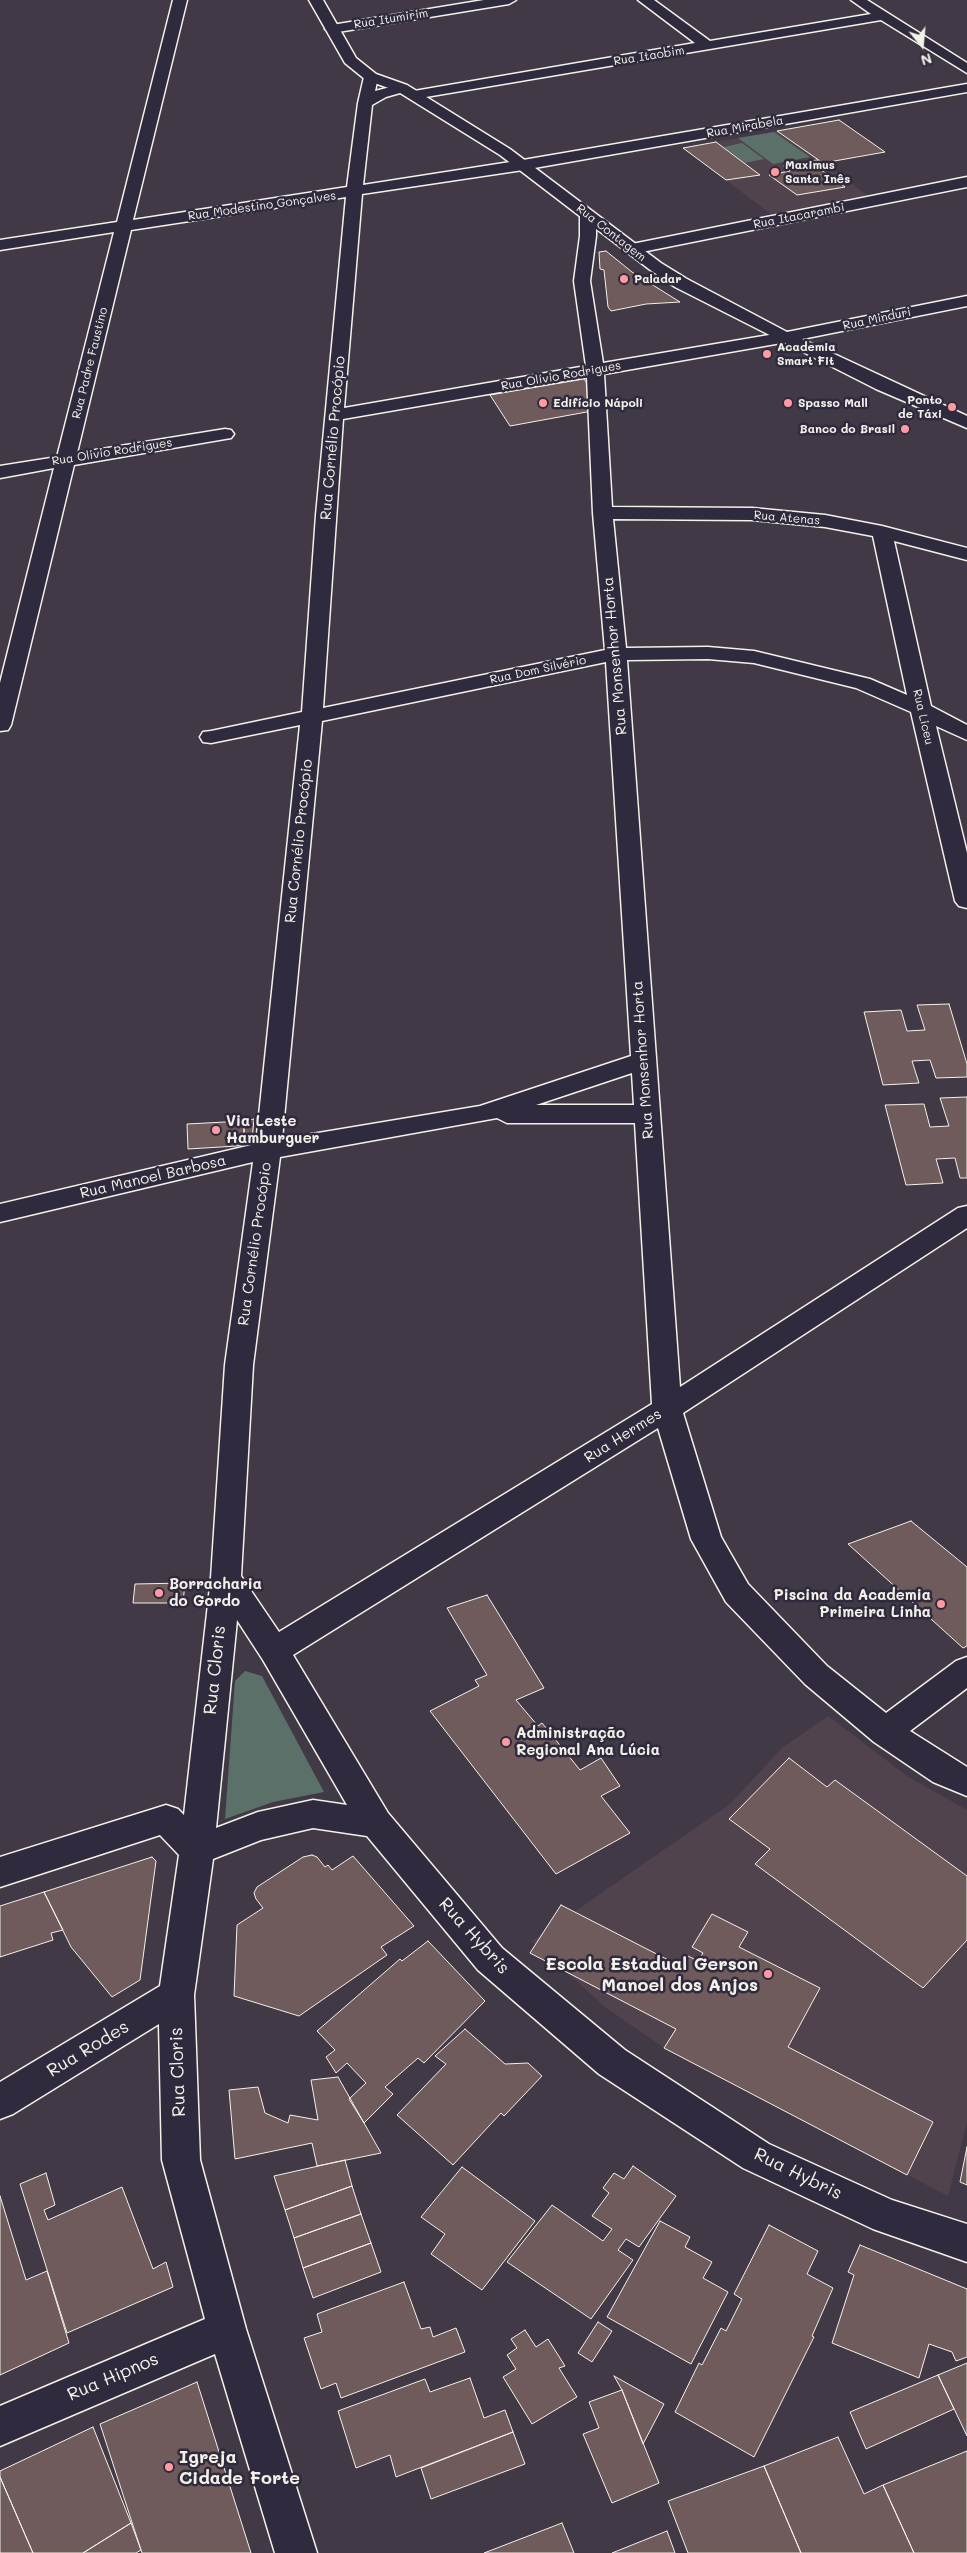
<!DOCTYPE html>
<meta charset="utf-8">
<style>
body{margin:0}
#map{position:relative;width:967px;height:2553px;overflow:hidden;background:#423946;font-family:Mali,sans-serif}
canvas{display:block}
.north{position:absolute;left:897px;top:20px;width:50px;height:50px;-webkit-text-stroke:4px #2f2a3d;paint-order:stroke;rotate:163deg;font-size:14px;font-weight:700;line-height:20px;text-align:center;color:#f4f1e8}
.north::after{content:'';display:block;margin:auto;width:18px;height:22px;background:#f4f1e8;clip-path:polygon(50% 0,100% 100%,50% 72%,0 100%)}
</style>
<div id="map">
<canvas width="967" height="2553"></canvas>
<div class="north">N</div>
</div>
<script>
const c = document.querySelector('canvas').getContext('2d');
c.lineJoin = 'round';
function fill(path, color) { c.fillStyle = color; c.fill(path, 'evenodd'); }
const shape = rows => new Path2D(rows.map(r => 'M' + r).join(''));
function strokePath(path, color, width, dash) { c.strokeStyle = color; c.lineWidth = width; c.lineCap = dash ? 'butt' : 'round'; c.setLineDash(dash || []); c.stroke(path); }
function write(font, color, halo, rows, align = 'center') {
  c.font = font + ' Mali,sans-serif'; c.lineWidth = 5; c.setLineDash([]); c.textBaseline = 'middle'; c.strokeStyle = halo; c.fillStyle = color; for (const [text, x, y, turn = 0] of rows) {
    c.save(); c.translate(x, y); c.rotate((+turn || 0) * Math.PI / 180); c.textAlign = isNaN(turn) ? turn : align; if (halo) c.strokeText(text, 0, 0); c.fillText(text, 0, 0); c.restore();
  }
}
const built = shape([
 [839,120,885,152,824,163,867,195,771,214,683,148],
 [828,1716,907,1776,967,1810,967,2122,948,2196,664,2048,605,2007,532,1941,730,1804,782,1748]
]);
const green = shape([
 [774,132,810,157,773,164,738,138],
 [742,143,764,159,745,163,724,147],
 [245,1671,262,1676,324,1792,273,1802,225,1819,235,1681]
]);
const building = shape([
 [839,120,885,152,823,163,777,131,839,120],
 [716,142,760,175,726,180,683,148,716,142],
 [817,160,822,163,813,164,845,187,797,195,769,175,790,171,783,166,817,160],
 [606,251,632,272,680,302,646,304,611,311,608,307,604,270,600,269,599,252,606,251],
 [584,379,590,387,592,411,510,426,490,395,584,379],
 [949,1004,967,1064,967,1077,936,1078,930,1060,912,1061,919,1083,883,1085,864,1012,901,1010,907,1031,925,1030,917,1005,949,1004],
 [967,1097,967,1178,960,1178,955,1158,936,1159,943,1183,906,1185,885,1105,924,1104,930,1127,949,1126,940,1098,967,1097],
 [254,1119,252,1141,249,1144,237,1146,237,1136,244,1136,244,1121,254,1119],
 [244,1121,244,1136,237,1136,237,1146,188,1149,187,1124,244,1121],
 [911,1521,967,1567,967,1646,963,1648,848,1544,911,1521],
 [185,1583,183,1603,133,1603,135,1584,185,1583],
 [487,1595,544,1688,516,1700,538,1726,542,1723,580,1770,601,1758,620,1786,601,1796,630,1833,556,1874,430,1711,479,1686,475,1680,487,1675,447,1608,487,1595],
 [789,1758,827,1787,835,1780,967,1876,967,1940,923,1988,755,1864,770,1849,729,1819,789,1758],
 [312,1855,317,1857,325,1867,328,1865,332,1870,353,1856,414,1926,381,1947,387,1955,299,2016,234,1996,237,1925,263,1908,256,1899,254,1893,257,1887,303,1857,312,1855],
 [152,1857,156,1861,140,1980,112,1997,71,1947,44,1892,152,1857],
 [44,1892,63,1930,51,1933,53,1940,0,1957,0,1906,44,1892],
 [561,1905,682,1967,688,1956,698,1961,703,1953,692,1947,712,1914,748,1932,739,1947,820,1988,788,2047,933,2122,907,2175,664,2048,676,2029,530,1953,561,1905],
 [428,1941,485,2001,424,2063,418,2058,385,2087,393,2094,364,2123,349,2099,366,2083,347,2063,336,2073,326,2057,335,2050,317,2031,400,1959,402,1961,428,1941],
 [465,2029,505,2064,528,2063,542,2076,504,2116,501,2113,453,2165,397,2115,446,2064,435,2056,465,2029],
 [338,2077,381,2153,317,2166,312,2143,235,2159,229,2090,258,2087,265,2113,288,2123,290,2115,318,2120,311,2080,338,2077],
 [967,2147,967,2185,960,2182,967,2147],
 [345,2160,352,2186,285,2210,274,2176,345,2160],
 [633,2166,676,2196,639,2247,626,2239,618,2250,633,2260,591,2319,507,2262,552,2205,603,2241,612,2229,592,2216,609,2193,603,2188,614,2173,624,2179,633,2166],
 [462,2167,535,2221,482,2290,431,2254,445,2234,421,2217,462,2167],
 [46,2173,55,2205,44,2210,48,2220,122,2187,153,2269,166,2262,173,2287,67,2333,20,2184,46,2173],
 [352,2186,361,2214,294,2238,285,2210,352,2186],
 [0,2196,26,2280,47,2271,69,2343,0,2375,0,2196],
 [361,2214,371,2243,303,2268,294,2238,361,2214],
 [660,2221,690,2237,685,2247,712,2262,703,2278,728,2292,691,2364,607,2317,660,2221],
 [769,2225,818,2251,807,2274,833,2288,812,2336,814,2337,754,2457,675,2412,699,2363,702,2365,721,2328,726,2331,742,2299,734,2294,769,2225],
 [371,2243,381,2272,313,2298,303,2268,371,2243],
 [860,2245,967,2289,967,2357,956,2361,952,2352,929,2344,919,2378,832,2343,854,2275,848,2272,860,2245],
 [404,2282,421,2329,430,2327,433,2337,456,2328,465,2352,341,2398,336,2383,321,2389,304,2338,322,2332,317,2314,404,2282],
 [598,2322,612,2331,592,2362,578,2353,598,2322],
 [525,2330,536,2347,548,2339,565,2366,559,2368,577,2397,532,2424,503,2377,516,2369,507,2355,517,2348,511,2339,525,2330],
 [967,2363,967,2436,938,2375,967,2363],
 [938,2375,954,2409,866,2449,850,2412,938,2375],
 [614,2376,664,2404,643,2444,622,2390,614,2376],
 [470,2378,484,2418,505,2410,513,2432,396,2477,390,2455,356,2468,338,2411,425,2379,430,2392,470,2378],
 [197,2382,251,2553,142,2553,100,2424,197,2382],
 [622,2390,659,2483,612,2503,583,2434,599,2428,589,2402,622,2390],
 [93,2427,131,2523,83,2553,33,2553,0,2477,0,2471,93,2427],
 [513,2432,525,2464,431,2499,421,2468,513,2432],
 [838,2437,864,2494,883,2485,914,2553,801,2553,764,2466,838,2437],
 [967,2451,967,2553,914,2553,883,2485,967,2451],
 [764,2466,801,2553,688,2553,668,2501,764,2466],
 [0,2477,33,2553,0,2553,0,2477],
 [131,2523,141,2550,136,2553,83,2553,131,2523],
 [562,2523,574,2553,484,2553,562,2523],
 [667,2531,675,2553,612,2553,667,2531]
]);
const minor = shape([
 [173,0,187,0,133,220,347,187,358,103,364,77,371,73,378,77,375,91,402,84,409,88,407,91,386,97,372,105,363,185,523,160,967,84,967,92,523,170,362,194,344,408,586,366,574,281,580,236,580,215,588,210,596,215,596,236,590,281,603,363,787,332,793,333,796,337,793,341,787,342,604,374,612,507,752,508,825,515,882,526,967,548,967,560,894,541,931,706,967,725,967,740,936,726,967,853,967,908,959,906,955,901,911,712,856,688,754,663,708,659,627,660,680,1387,958,1208,967,1206,967,1228,683,1413,721,1537,748,1584,827,1666,886,1713,956,1661,967,1657,967,1688,910,1731,967,1767,967,1796,933,1782,874,1742,805,1684,726,1602,691,1539,658,1428,293,1655,388,1813,502,1948,625,2050,769,2144,892,2200,967,2224,967,2262,873,2229,743,2168,599,2074,478,1970,367,1836,313,1828,261,1840,213,1859,194,1995,200,2160,246,2329,317,2553,275,2553,215,2354,0,2446,0,2406,205,2319,162,2160,159,2024,13,2114,0,2119,0,2082,160,1986,179,1855,160,1835,0,1887,0,1857,166,1805,178,1809,184,1815,211,1578,225,1365,253,1162,0,1222,0,1204,256,1144,300,725,211,743,203,742,200,737,203,732,211,731,302,712,316,515,346,197,131,230,77,453,225,429,231,430,234,434,231,438,225,439,74,465,11,725,8,730,0,731,0,683,54,468,0,478,0,466,57,457,114,232,0,250,0,240,117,222,173,0],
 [587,377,593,513,605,650,323,708,343,419,587,377],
 [613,519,752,520,825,527,873,536,907,695,870,679,754,651,708,647,626,648,613,519],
 [606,662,631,1056,480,1106,282,1139,322,721,606,662],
 [632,1073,634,1105,536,1105,632,1073],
 [497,1118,507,1123,635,1123,652,1404,279,1632,241,1576,253,1365,280,1157,497,1118],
 [237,1620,263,1660,347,1805,313,1800,258,1812,216,1828,237,1620],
 [484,0,516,0,509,4,332,33,325,29,332,25,484,0],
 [638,0,654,0,710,41,871,14,851,0,867,0,967,63,967,73,881,20,414,99,407,95,414,91,695,43,638,0],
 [967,177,967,187,632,254,624,249,632,244,967,177]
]);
const tertiary = shape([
 [309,0,323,0,356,58,376,74,407,85,510,149,661,263,687,279,787,332,967,296,967,306,802,339,967,416,967,428,876,389,675,287,649,269,500,155,397,91,366,80,345,63,309,0]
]);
const markers = [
 [775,172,5,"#ff9aa2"],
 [624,279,5,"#ff9aa2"],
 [767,354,5,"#ff9aa2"],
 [543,403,5,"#ff9aa2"],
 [788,403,5,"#ff9aa2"],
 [952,407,5,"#ff9aa2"],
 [905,429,5,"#ff9aa2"],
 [216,1130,5,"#ff9aa2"],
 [159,1593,5,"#ff9aa2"],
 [941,1604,5,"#ff9aa2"],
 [506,1742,5,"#ff9aa2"],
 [768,1974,5,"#ff9aa2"],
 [169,2467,5,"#ff9aa2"]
];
const farStreetnames = [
 ["Rua Itumirim",391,19,-9],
 ["Rua Itaobim",649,56,-9],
 ["Rua Mirabela",745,127,-10],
 ["Rua Modestino Gonçalves",262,206,-8],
 ["Rua Itacarambi",799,216,-11],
 ["Rua Contagem",611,233,38],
 ["Rua Minduri",877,319,-12],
 ["Rua Padre Faustino",90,363,-76],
 ["Rua Olívio Rodrigues",561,376,-10],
 ["Rua Olívio Rodrigues",112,452,-9],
 ["Rua Atenas",787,518,5],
 ["Rua Dom Silvério",538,670,-12],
 ["Rua Liceu",923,717,77]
];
const farPoinames = [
 ["Maximus",785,165],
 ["Santa Inês",785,179],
 ["Paladar",634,279],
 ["Academia",777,347],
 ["Smart Fit",777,361],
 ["Ponto",942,400,"right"],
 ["de Táxi",942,414,"right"],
 ["Edifício Nápoli",553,403],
 ["Spasso Mall",798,403],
 ["Banco do Brasil",895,429,"right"]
];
const streetNames = [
 ["Rua Cornélio Procópio",333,438,-85],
 ["Rua Monsenhor Horta",615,656,-95],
 ["Rua Cornélio Procópio",299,841,-84],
 ["Rua Monsenhor Horta",643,1060,-94],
 ["Rua Manoel Barbosa",153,1177,-13],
 ["Rua Cornélio Procópio",255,1244,-82],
 ["Rua Hermes",623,1436,-32]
];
const poiNames = [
 ["Via Leste",226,1121],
 ["Hamburguer",226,1138],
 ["Borracharia",169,1584],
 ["do Gordo",169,1601],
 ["Piscina da Academia",931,1595,"right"],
 ["Primeira Linha",931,1612,"right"],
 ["Administração",516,1733],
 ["Regional Ana Lúcia",516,1750]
];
const nearStreetnames = [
 ["Rua Cloris",215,1670,-84],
 ["Rua Hybris",474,1936,48],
 ["Rua Rodes",88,2049,-31],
 ["Rua Cloris",178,2072,-92],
 ["Rua Hybris",798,2174,26],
 ["Rua Hipnos",113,2377,-23]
];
const nearPoinames = [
 ["Escola Estadual Gerson",758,1964],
 ["Manoel dos Anjos",758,1985],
 ["Igreja",179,2457,"left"],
 ["Cidade Forte",179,2478,"left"]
];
fill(built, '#50434d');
fill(green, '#5b7069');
fill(building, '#6f5b5c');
strokePath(building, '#f4f1e8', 1);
strokePath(minor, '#f4f1e8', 3);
strokePath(tertiary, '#f4f1e8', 3);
fill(minor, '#2f2a3d');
fill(tertiary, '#2f2a3d');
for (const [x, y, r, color] of markers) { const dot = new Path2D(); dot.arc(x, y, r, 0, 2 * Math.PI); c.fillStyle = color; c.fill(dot); strokePath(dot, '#2f2a3d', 2); }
write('12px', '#f4f1e8', '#2f2a3d', farStreetnames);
write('bold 12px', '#f4f1e8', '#2f2a3d', farPoinames, 'left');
write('15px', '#f4f1e8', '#2f2a3d', streetNames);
write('bold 15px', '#f4f1e8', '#2f2a3d', poiNames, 'left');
write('18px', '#f4f1e8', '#2f2a3d', nearStreetnames);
write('bold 18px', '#f4f1e8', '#2f2a3d', nearPoinames, 'right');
</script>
